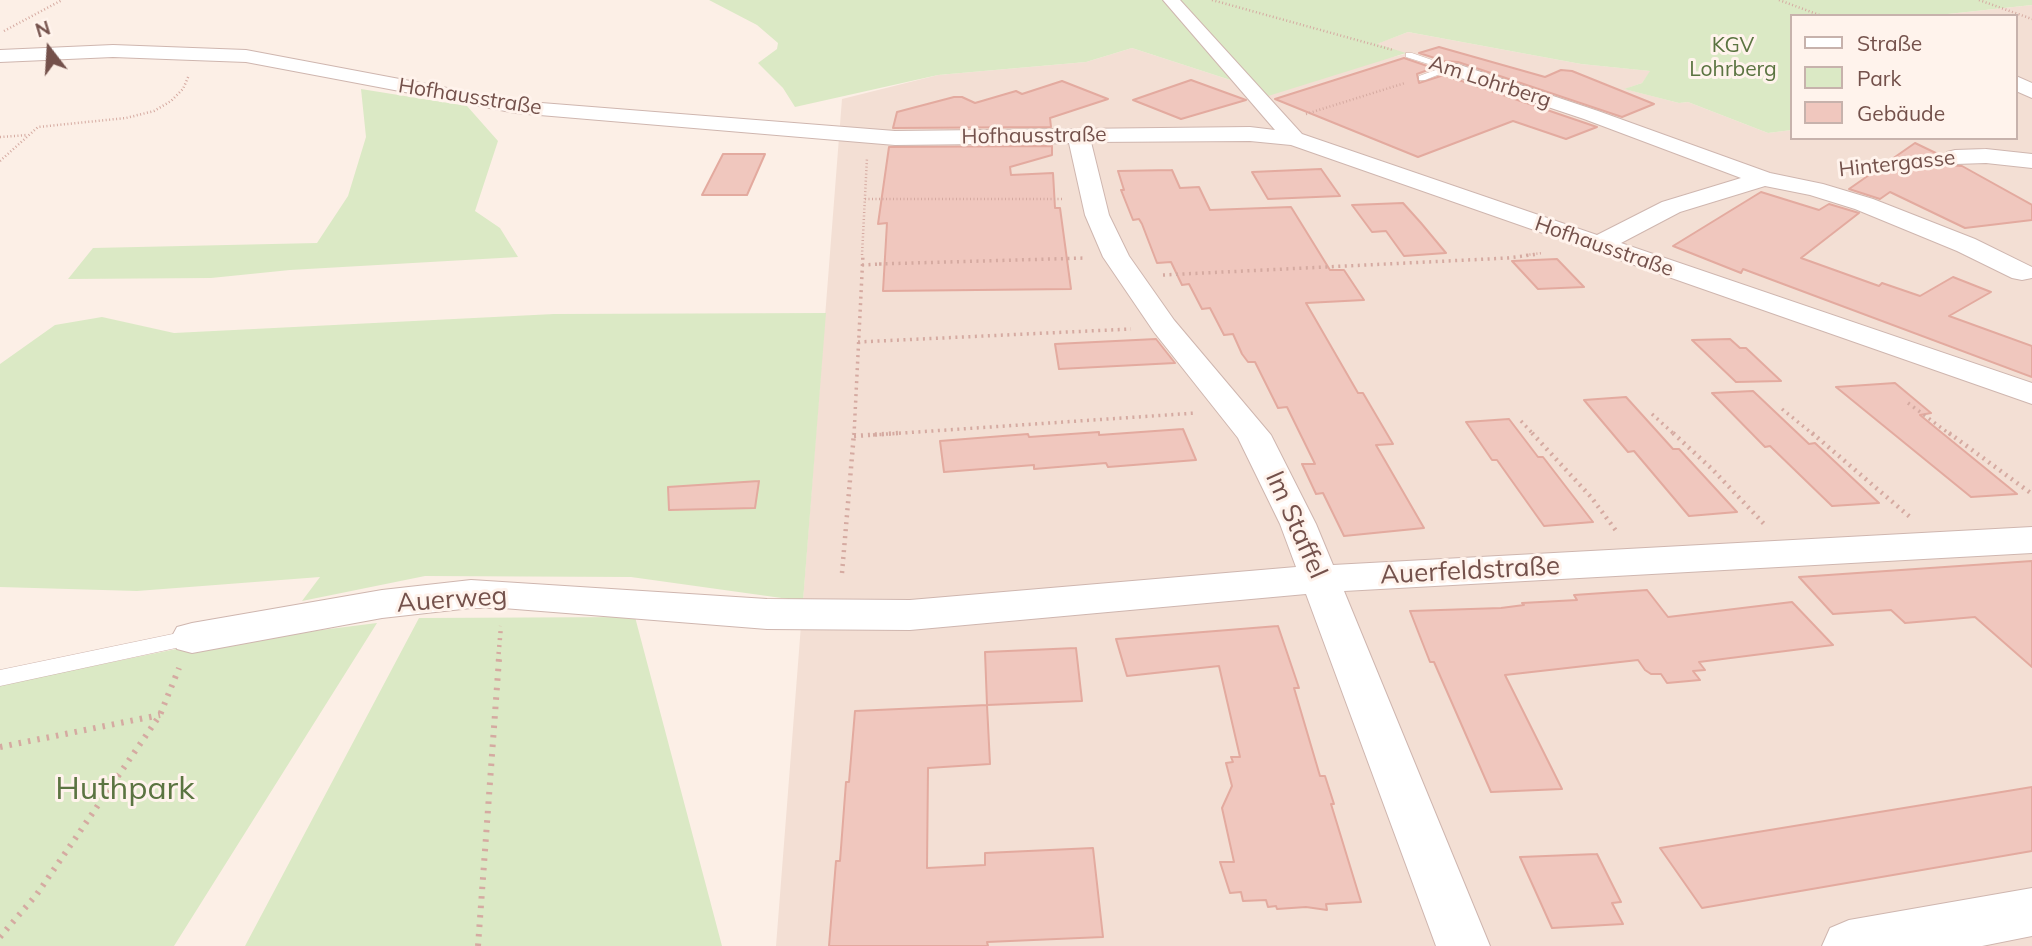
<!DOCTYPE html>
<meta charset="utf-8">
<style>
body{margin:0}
#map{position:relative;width:2032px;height:946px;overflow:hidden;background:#fcefe6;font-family:Mulish,sans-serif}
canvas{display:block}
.legend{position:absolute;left:1790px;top:14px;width:228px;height:126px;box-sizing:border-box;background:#fff3ec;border:2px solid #c7b2ac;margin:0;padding:9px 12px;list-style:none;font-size:21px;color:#74514b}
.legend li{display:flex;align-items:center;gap:14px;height:35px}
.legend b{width:35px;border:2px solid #c7b2ac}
.north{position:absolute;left:14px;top:14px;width:70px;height:70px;-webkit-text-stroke:5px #fff3ec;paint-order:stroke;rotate:343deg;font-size:19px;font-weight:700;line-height:28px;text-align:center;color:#74514b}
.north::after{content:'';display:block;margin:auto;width:24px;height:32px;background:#74514b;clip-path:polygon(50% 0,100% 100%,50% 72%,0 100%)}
</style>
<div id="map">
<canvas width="2032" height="946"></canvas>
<ul class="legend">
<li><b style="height:9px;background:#fff"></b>Straße</li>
<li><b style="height:19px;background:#dbe9c5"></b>Park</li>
<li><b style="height:19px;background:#f0c7be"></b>Gebäude</li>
</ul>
<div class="north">N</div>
</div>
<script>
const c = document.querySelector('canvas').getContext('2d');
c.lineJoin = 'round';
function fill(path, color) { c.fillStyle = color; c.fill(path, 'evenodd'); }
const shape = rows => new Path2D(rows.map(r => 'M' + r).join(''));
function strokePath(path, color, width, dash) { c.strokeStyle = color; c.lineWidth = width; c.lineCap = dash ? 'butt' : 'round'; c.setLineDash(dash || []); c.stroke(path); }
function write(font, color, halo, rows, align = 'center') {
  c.font = font + ' Mulish,sans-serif'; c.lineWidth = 6; c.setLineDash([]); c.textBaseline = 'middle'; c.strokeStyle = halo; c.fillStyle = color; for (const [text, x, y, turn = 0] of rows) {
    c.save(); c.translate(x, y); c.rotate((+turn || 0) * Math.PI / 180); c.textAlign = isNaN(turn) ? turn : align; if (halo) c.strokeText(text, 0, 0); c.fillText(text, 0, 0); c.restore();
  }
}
const residential = shape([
 [2032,5,2032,946,776,946,842,99,938,75,1086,62,1132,48,1258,89,1405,54,1376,44,1408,32,1581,64,1651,71,1642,83,1625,89,1679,103,1688,102,1768,133,1792,130,1792,138,2016,138,2016,16,1929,16]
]);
const green = shape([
 [709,0,2032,0,2032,5,1929,16,1792,16,1792,30,1790,31,1792,32,1792,130,1768,133,1688,102,1679,103,1624,89,1642,83,1650,71,1581,64,1408,32,1377,44,1406,53,1265,97,1258,89,1132,48,1086,62,938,75,795,107,783,88,758,63,777,49,778,43,757,25],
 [361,89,467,106,498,141,475,211,500,228,518,257,290,270,211,278,68,279,93,248,317,243,348,196,366,137],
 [826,313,803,601,631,577,425,576,302,601,320,577,137,591,0,587,0,364,55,325,102,317,174,333,554,314],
 [635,617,722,946,245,946,419,618],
 [377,623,174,946,0,946,0,685,186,647]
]);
const building = shape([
 [1439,47,1545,77,1561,70,1572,71,1654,104,1622,117,1458,62,1444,61,1419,53,1439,47],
 [1404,58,1433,68,1417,74,1419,83,1444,75,1597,127,1566,139,1513,121,1418,157,1275,99,1404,58],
 [1191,80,1246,100,1181,119,1133,100,1191,80],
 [1062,81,1108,99,1050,118,1051,127,893,128,897,112,954,97,962,97,975,103,1016,91,1022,94,1062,81],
 [1915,143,1942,156,1946,165,1962,166,2032,205,2032,220,1965,228,1890,192,1880,199,1849,189,1915,143],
 [1052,146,1052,155,1010,167,1011,175,1053,173,1055,208,1060,208,1071,289,883,291,887,223,878,224,889,147,1052,146],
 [723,154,765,154,747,195,702,195,723,154],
 [1321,169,1340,196,1268,199,1252,172,1321,169],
 [1172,170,1180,188,1199,187,1210,210,1291,207,1330,270,1344,270,1364,300,1306,303,1358,393,1363,393,1393,444,1376,445,1424,528,1344,536,1323,493,1316,494,1302,464,1315,464,1287,407,1278,408,1255,362,1248,362,1242,354,1233,334,1224,335,1210,308,1202,309,1189,284,1182,285,1171,262,1157,263,1142,224,1139,219,1133,220,1121,190,1124,190,1118,171,1172,170],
 [1761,192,1819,210,1829,204,1859,213,1801,258,1879,286,1882,283,1920,296,1953,277,1991,292,1949,316,2032,346,2032,377,1743,269,1741,273,1673,246,1761,192],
 [1403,203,1421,223,1446,253,1404,256,1386,231,1372,232,1352,205,1403,203],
 [1557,259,1584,287,1538,289,1512,261,1557,259],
 [1156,339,1175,363,1059,369,1055,344,1156,339],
 [1730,339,1740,348,1746,348,1781,381,1736,382,1692,340,1730,339],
 [1895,383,1931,413,1920,415,2017,494,1971,497,1836,387,1895,383],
 [1753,391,1809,444,1815,443,1879,503,1832,506,1770,446,1765,447,1712,393,1753,391],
 [1626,397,1673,449,1679,449,1737,512,1689,516,1634,451,1628,452,1584,400,1626,397],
 [1509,419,1538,457,1543,457,1593,522,1544,526,1497,460,1492,460,1466,422,1509,419],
 [1183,429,1196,460,1108,467,1106,463,1034,469,1034,465,944,472,940,441,1028,434,1029,437,1099,432,1099,435,1183,429],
 [759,481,755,508,669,510,668,487,759,481],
 [2032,561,2032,667,1975,617,1905,623,1891,610,1833,614,1799,577,2032,561],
 [1647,590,1668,617,1792,602,1833,645,1699,662,1705,670,1693,671,1700,680,1667,683,1661,674,1651,674,1645,670,1638,660,1505,675,1562,789,1491,792,1434,662,1430,662,1410,611,1501,608,1524,605,1522,603,1577,600,1574,595,1647,590],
 [1278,626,1299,688,1294,688,1320,776,1325,776,1334,804,1331,804,1361,902,1326,904,1327,910,1306,907,1277,909,1276,906,1268,907,1266,900,1243,901,1241,892,1230,893,1220,862,1234,862,1222,808,1232,786,1226,763,1233,762,1231,757,1240,757,1219,666,1127,676,1116,639,1278,626],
 [1076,648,1082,701,987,705,985,652,1076,648],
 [987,705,990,764,928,768,927,868,985,865,985,853,1093,848,1103,937,987,942,988,946,829,946,836,861,840,861,846,782,849,782,855,711,987,705],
 [2032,787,2032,851,1702,908,1660,848,2032,787],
 [1597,854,1621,902,1612,903,1623,924,1552,928,1520,857,1597,854]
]);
const pathFar3 = shape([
 [1212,0,1393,50],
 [1779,0,1822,16],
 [1979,0,2032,19],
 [4,31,62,0],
 [1306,114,1405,83],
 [0,137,27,135],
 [0,161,38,127,126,118,154,111,171,101,183,89,189,75],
 [1845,171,1930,160],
 [865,199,1064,199],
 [862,255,867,158],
 [1526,255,1542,253]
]);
const pathFar2 = shape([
 [879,264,1085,258],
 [862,265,882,264],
 [1163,275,1508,258,1538,254],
 [858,342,1131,329],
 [1908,403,1951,435],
 [1782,409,1814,435],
 [1652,414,1675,435],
 [1521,421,1534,435],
 [854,435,863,254],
 [873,435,1196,413]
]);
const pathFar1 = shape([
 [1532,433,1591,497,1617,532],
 [1673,433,1713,470,1766,526],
 [1812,433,1910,517],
 [1949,433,2032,494],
 [854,436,899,433],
 [842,573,854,433],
 [498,661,501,626]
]);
const path = shape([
 [0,747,160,715],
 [0,937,37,894,160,715,179,668],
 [478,946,499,659]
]);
const service = shape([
 [1406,53,1412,53,1455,68,1425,80,1419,80,1419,76,1441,68,1406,57,1406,53],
 [192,630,199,633,202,638,199,643,0,686,0,670,192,630]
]);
const minor = shape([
 [1163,0,1180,0,1302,134,1597,235,1662,202,1741,178,1584,119,1443,72,1440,68,1443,64,1457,64,1598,111,1770,173,1823,184,1873,199,1975,239,2032,267,2032,278,2022,280,2012,278,1957,251,1855,209,1810,195,1765,186,1680,212,1621,243,2032,383,2032,404,1291,145,1250,141,1091,142,1109,215,1129,256,1174,320,1271,435,1316,524,1333,565,2032,527,2032,553,1344,591,1490,946,1436,946,1306,594,910,630,767,629,503,608,471,608,382,618,192,653,177,649,171,638,177,627,192,623,382,590,471,580,767,599,910,600,1296,567,1280,524,1238,438,1154,332,1103,257,1085,215,1069,143,895,145,516,113,246,62,113,57,0,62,0,50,113,45,246,50,516,101,895,131,1250,127,1275,130,1163,0],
 [2016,76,2032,83,2032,98,2016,91,2016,76],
 [1986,149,2032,154,2032,168,1986,163,1955,164,1947,162,1944,157,1947,152,1955,150,1986,149],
 [2032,888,2032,936,1982,946,1822,946,1830,928,1849,920,2032,888]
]);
const farParknames = [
 ["KGV",1733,46],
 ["Lohrberg",1733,70]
];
const farStreetnames = [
 ["Am Lohrberg",1490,82,18],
 ["Hofhausstraße",470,97,9],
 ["Hofhausstraße",1034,136,-1],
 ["Hintergasse",1897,164,-6],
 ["Hofhausstraße",1604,247,19]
];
const streetNames = [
 ["Im Staffel",1296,525,66],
 ["Auerfeldstraße",1470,571,-3],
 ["Auerweg",452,600,-4]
];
const nearParknames = [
 ["Huthpark",125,789]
];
fill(residential, '#f3dfd4');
fill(green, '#dbe9c5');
fill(building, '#f0c7be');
strokePath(building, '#e3aa9f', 2);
strokePath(service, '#cfb6af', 1);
strokePath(minor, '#cfb6af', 2);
strokePath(pathFar3, '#d5aaa1', 2.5, [1, 2.5]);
strokePath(pathFar2, '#d5aaa1', 3.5, [2, 4.5]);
strokePath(pathFar1, '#d5aaa1', 4.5, [2, 5]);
strokePath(path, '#d5aaa1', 6, [2.5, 7]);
fill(service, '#fff');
fill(minor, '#fff');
write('21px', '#5b7441', '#fff3ec', farParknames);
write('21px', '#74514b', '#fff3ec', farStreetnames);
write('26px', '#74514b', '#fff3ec', streetNames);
write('32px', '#5b7441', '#fff3ec', nearParknames);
</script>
